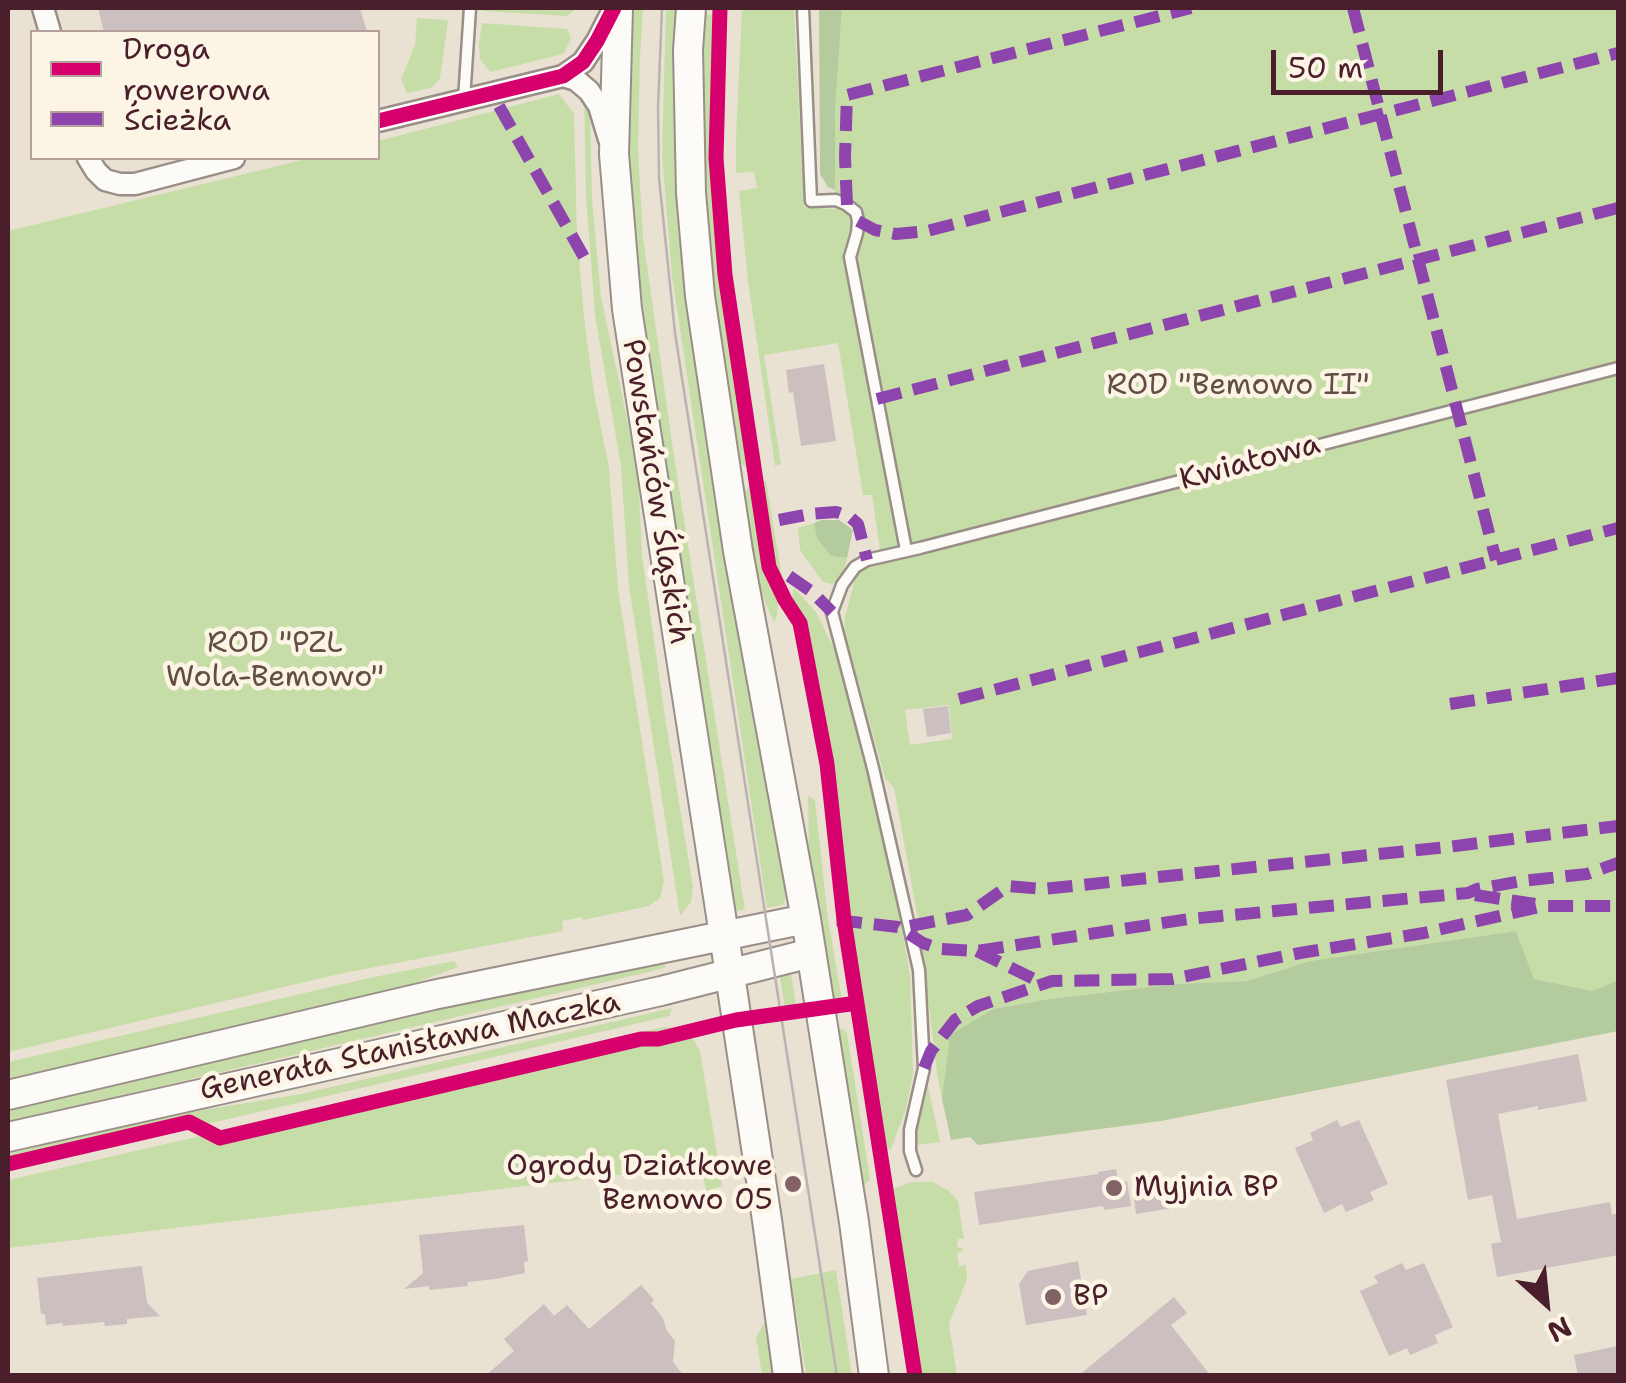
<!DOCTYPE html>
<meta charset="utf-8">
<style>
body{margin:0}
#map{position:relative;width:1626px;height:1383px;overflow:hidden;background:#e9e2d2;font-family:"Shantell Sans",sans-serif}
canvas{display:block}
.frame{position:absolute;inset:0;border:10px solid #4a1f2b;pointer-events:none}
.legend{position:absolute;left:30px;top:30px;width:350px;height:130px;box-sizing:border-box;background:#fcf5e5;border:2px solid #b59f9b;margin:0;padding:12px 18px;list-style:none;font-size:30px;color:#4a1f2b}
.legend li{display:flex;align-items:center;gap:20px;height:50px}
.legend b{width:50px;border:2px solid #b59f9b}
.north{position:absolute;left:1496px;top:1253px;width:100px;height:100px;-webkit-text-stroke:8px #fcf5e5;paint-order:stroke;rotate:153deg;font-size:28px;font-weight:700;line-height:40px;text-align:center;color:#4a1f2b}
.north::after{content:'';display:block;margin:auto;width:35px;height:45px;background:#4a1f2b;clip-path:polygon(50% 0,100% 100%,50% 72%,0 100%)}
.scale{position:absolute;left:1271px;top:50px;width:172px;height:45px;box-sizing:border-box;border:5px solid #4a1f2b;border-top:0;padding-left:12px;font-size:30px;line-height:35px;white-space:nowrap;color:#4a1f2b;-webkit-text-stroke:8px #fcf5e5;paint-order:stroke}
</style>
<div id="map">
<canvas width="1626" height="1383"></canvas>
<div class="frame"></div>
<ul class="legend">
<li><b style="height:12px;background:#d6006c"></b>Droga rowerowa</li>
<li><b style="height:12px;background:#8e44ad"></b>Ścieżka</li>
</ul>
<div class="north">N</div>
<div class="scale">50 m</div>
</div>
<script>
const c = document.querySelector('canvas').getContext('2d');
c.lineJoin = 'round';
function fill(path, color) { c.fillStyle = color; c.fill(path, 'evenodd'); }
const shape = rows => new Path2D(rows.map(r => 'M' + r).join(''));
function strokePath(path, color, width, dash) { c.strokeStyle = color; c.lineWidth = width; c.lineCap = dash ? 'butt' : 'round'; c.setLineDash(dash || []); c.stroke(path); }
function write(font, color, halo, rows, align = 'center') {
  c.font = font + ' "Shantell Sans",sans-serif'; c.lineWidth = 9; c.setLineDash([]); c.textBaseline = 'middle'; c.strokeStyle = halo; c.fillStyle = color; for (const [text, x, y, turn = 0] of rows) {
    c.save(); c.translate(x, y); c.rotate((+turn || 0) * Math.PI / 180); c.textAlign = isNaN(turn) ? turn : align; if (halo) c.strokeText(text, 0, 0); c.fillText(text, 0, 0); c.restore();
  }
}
const green = shape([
 [483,8,577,8,567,16,482,11],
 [631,8,643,8,640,58,638,149,643,237,673,449,745,910,737,911,733,908,637,287,628,199,626,111],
 [666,8,678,8,676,45,675,164,686,299,707,450,786,871,785,901,782,905,767,908,672,276,662,155],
 [742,8,794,8,804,207,835,209,835,111,842,8,1618,8,1618,980,1593,991,1534,979,1516,931,1310,961,1247,981,1177,984,1049,999,993,1009,951,1035,942,1099,937,1073,919,925,894,788,885,778,844,631,845,617,856,575,864,569,882,564,872,495,863,495,838,343,764,355,781,464,775,466,748,281,739,191,757,188,754,172,736,173,736,138],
 [949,705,952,739,910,745,905,710],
 [704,13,715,16,711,108,712,181,728,332,749,468,742,465,735,453,704,223,701,58],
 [417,18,448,20,440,79,431,88,407,93,401,79,415,45],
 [482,23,567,29,571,39,563,54,490,72,480,59,479,44],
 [559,94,574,114,577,237,585,327,594,393,609,468,618,589,664,881,660,898,649,906,583,920,582,917,562,921,563,931,339,974,8,1052,8,231,311,158,378,158,378,141],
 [584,98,590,110,592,199,601,297,638,470,642,555,665,717,693,887,691,902,680,916,629,586,621,466,595,315,586,197],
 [766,481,783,583,782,588,774,569,761,482],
 [751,484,768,577,778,599,777,616,774,623,759,586,743,509,745,492],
 [814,523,817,539,831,556,847,558,842,579,832,584,823,582,800,550,798,528],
 [794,588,816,612,836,653,886,842,910,975,913,1073,906,1109,891,1149,884,1149,858,981,822,713,805,627,792,602],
 [808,796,815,800,828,919,842,1000,832,1002,809,855],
 [454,961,458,967,409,985,8,1080,8,1062,369,978],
 [664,962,665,968,8,1122,8,1108,489,998],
 [779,970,789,971,791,973,796,1007,785,1009],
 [672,1008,669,1016,203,1125,190,1117,8,1159,8,1154,161,1117,301,1094],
 [664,1027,678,1029,658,1034,639,1035,219,1134,215,1132],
 [843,1029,847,1033,870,1179,863,1186,861,1185,836,1030],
 [688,1036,693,1039,700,1051,718,1159,722,1186,712,1189,707,1196,701,1165,8,1248,8,1180,205,1135,220,1143,643,1043],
 [928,1086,940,1142,917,1145,916,1121],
 [911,1182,933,1182,949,1191,958,1201,964,1239,958,1239,957,1247,963,1248,963,1251,957,1253,959,1266,966,1265,967,1279,949,1324,957,1375,920,1375,890,1190],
 [836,1270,852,1375,806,1375,791,1279],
 [765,1322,776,1355,780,1375,762,1375,756,1337]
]);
const forest = shape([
 [819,8,842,8,835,111,835,190,828,187,820,174],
 [822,520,839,520,853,530,847,558,831,556,817,539,814,523],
 [1516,931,1534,979,1593,991,1618,980,1618,1031,1161,1121,978,1145,970,1137,951,1140,942,1099,950,1035,993,1009,1049,999,1177,984,1247,981,1310,961]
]);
const building = shape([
 [98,8,360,8,367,32,104,32],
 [824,364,836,441,801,446,793,392,789,393,786,370],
 [948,706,951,733,927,737,923,709],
 [1578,1054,1587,1101,1538,1110,1538,1106,1498,1114,1517,1219,1610,1202,1612,1215,1618,1213,1618,1255,1497,1277,1491,1244,1501,1242,1492,1195,1468,1200,1446,1080],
 [1337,1120,1341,1127,1359,1120,1388,1184,1370,1192,1374,1200,1346,1212,1342,1204,1324,1213,1295,1148,1313,1140,1310,1133],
 [1116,1169,1118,1183,1127,1181,1131,1206,1104,1210,1103,1206,979,1225,974,1192,1098,1174,1098,1172],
 [1169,1186,1172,1208,1136,1214,1133,1191],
 [524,1225,528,1261,524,1262,525,1273,496,1279,467,1282,468,1286,429,1290,429,1286,404,1289,423,1273,419,1235],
 [1078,1261,1087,1315,1026,1325,1019,1284,1028,1271],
 [1402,1263,1406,1270,1424,1263,1453,1327,1435,1335,1438,1343,1410,1355,1407,1348,1389,1356,1360,1291,1378,1283,1374,1276],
 [142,1266,147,1303,160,1316,127,1319,127,1324,105,1326,104,1322,63,1326,62,1323,46,1325,45,1314,41,1314,37,1278],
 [641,1285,654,1300,651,1303,663,1318,667,1331,675,1341,673,1362,684,1376,485,1376,514,1351,504,1339,544,1304,554,1316,567,1305,589,1329],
 [1174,1297,1187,1313,1171,1325,1211,1376,1078,1376],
 [1618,1346,1618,1376,1578,1376,1574,1355]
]);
const lane = shape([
 [803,8,811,201,836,200,847,205,856,212,858,221,857,233,850,257,906,550],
 [464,100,470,8],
 [916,1170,910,1151,910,1130,924,1068,919,970,873,768,832,612,842,585,855,567,867,560,920,548,1618,368]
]);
const street = shape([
 [43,8,50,32],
 [563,76,576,80,589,91,599,106,609,139],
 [378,121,563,76,583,62,597,41,614,8],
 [88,158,96,171,105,180,120,184,135,184,234,158]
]);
const secondary = shape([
 [618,8,614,154,627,309,724,935,767,1220,788,1376],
 [691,8,688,50,691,193,700,296,738,551,806,919,854,1222,874,1376],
 [8,1095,433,995,806,919],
 [8,1137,661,991,811,953]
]);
const tram = shape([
 [662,8,658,108,659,178,675,333,837,1376]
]);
const quiet = shape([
 [1353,8,1496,560],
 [499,106,585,259],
 [847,205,845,157,847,95,1191,8],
 [858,221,875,230,896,234,927,231,1618,53],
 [877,399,1618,208],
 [779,520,810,514,836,512,850,517,858,524,867,560],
 [789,576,812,592,832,612],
 [959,699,1618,528],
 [1450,704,1618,678],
 [1475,895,1535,904],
 [837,920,898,927,923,943,940,949,977,951,1189,919,1468,893,1477,889,1522,881,1587,874,1618,863],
 [910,926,967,915,1008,886,1043,889,1447,847,1618,826],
 [977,951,1044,984],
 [924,1068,931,1051,955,1020,978,1006,1052,981,1172,979,1300,953,1424,933,1544,906,1618,906]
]);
const cycleway = shape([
 [720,8,716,158,725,275,769,567,785,600,800,623,827,764,844,920,915,1376],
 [378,121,563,76,583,62,597,41,614,8],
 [8,1164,189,1122,220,1138,641,1039,658,1039,736,1020,857,1003]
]);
const markers = [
 [793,1184,10,"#826365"],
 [1114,1188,10,"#826365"],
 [1053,1297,10,"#826365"]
];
const parkNames = [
 ["ROD \"Bemowo II\"",1238,386],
 ["ROD \"PZL",275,644],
 ["Wola-Bemowo\"",275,678]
];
const streetNames = [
 ["Kwiatowa",1250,463,-15],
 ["Powstańców Śląskich",655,492,81],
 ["Generała Stanisława Maczka",410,1047,-12]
];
const poiNames = [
 ["Ogrody Działkowe",773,1167,"right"],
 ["Bemowo 05",773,1201,"right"],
 ["Myjnia BP",1134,1188],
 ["BP",1073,1297]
];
fill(green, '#c7dda8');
fill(forest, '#b4cb9e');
fill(building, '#ccbfc0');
strokePath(lane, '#998e88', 15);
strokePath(street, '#998e88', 25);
strokePath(secondary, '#998e88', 32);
strokePath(lane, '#fcfbf8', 10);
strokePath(street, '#fcfbf8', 20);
strokePath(secondary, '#fcfbf8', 28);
strokePath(tram, '#b9b3b3', 2.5);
strokePath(quiet, '#8e44ad', 12, [25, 12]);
strokePath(cycleway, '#d6006c', 15);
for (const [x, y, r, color] of markers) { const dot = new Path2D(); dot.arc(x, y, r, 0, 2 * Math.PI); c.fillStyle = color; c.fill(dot); strokePath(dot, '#fcf5e5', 4); }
write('30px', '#624e42', '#fcf5e5', parkNames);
write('30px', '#4a1f2b', '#fcf5e5', streetNames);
write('30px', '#4a1f2b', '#fcf5e5', poiNames, 'left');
</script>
